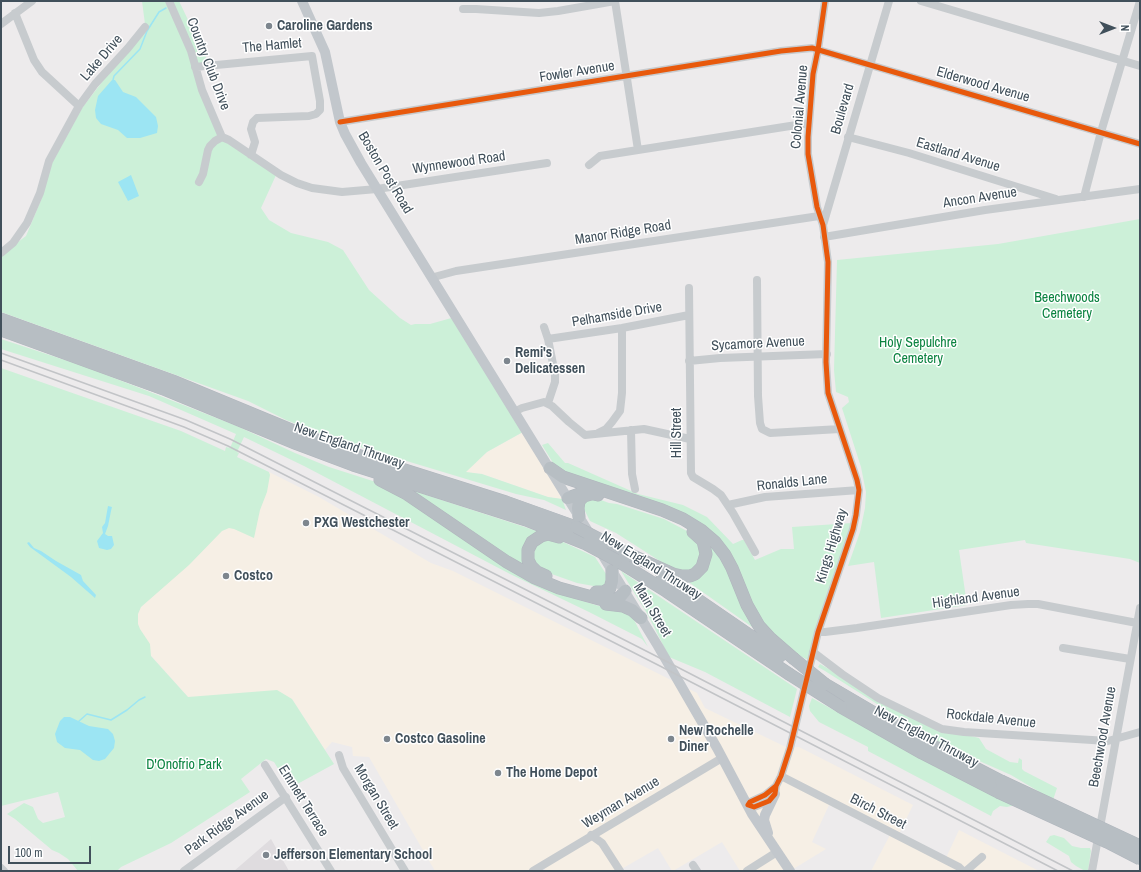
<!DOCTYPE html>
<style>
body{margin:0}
#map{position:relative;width:1141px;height:872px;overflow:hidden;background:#edebec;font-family:"Archivo Narrow",sans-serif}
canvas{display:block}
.frame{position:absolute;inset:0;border:2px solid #41505b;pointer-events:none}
.north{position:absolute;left:1093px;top:8px;width:40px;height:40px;-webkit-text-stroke:3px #fff;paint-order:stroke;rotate:90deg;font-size:11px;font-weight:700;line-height:16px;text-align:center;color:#41505b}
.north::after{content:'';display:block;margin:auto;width:14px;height:18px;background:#41505b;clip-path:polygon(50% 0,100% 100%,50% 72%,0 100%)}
.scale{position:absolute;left:8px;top:846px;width:83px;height:18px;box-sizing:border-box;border:2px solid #41505b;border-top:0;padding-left:5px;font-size:12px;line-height:14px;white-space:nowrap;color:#41505b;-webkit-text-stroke:3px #fff;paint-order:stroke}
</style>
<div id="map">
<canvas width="1141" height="872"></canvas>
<div class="frame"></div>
<div class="north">N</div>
<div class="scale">100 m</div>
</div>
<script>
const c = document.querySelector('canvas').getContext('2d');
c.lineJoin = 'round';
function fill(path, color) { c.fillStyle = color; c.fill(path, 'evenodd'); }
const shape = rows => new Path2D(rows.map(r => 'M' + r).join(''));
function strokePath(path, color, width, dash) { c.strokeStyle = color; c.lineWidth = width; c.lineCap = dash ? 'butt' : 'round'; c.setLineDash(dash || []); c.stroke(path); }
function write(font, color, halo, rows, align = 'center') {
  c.font = font + ' "Archivo Narrow",sans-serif'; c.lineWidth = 3; c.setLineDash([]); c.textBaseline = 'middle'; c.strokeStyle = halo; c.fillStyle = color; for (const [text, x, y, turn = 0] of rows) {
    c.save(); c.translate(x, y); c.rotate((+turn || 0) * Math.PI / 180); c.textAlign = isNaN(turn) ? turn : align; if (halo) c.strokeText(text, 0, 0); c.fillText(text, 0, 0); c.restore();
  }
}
const commercial = shape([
 [523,432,547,472,562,499,548,497,482,474,465,472,487,452],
 [269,472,319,497,431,563,453,571,697,693,705,708,788,748,799,747,913,805,898,836,945,860,959,830,1039,871,871,871,890,835,829,805,812,842,826,849,790,871,740,871,722,842,673,871,672,871,658,848,618,871,546,871,542,865,531,871,435,871,369,757,353,756,352,747,332,742,325,750,292,699,188,697,128,630,132,616,247,500]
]);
const education = shape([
 [271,839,289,871,234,871]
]);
const green = shape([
 [142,1,179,1,209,64,193,67,222,139,277,173,261,208,269,220,291,233,328,242,343,250,369,290,400,318,411,325,415,324,430,324,455,317,523,432,487,452,466,472,482,474,548,497,562,499,566,510,544,500,516,494,337,440,286,420,248,401,1,312,1,255,26,236,41,200,52,163,82,108,109,73,146,32],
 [1140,219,1140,563,1130,559,1026,543,1025,540,959,550,967,605,881,618,874,562,848,566,860,532,865,508,866,492,861,467,842,408,849,402,848,397,836,392,834,370,837,260,998,244],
 [1,339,86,367,237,426,295,453,329,467,379,483,564,595,599,606,615,607,631,614,648,647,642,639,589,612,510,574,304,466,244,437,237,452,239,453,237,457,269,472,270,475,267,492,260,510,254,538,234,529,229,528,222,531,189,565,141,607,138,614,138,624,140,629,150,644,151,656,188,697,277,690,292,699,334,764,290,788,274,762,266,759,241,779,250,792,171,843,121,867,117,871,78,871,68,859,59,853,52,850,15,819,7,814,24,803,33,807,38,819,43,823,65,817,58,792,1,806,1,368,181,431,225,451,226,447,230,448,236,434,149,396,1,349],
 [548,443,565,463,568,463,638,494,683,505,707,517,733,544,742,540,744,540,755,560,781,549,794,549,792,527,852,523,808,659,806,659,781,646,761,623,717,538,558,471,542,445],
 [411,490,540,532,528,571],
 [593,497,609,503,617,504,664,519,687,531,698,540,701,553,699,564,692,571,682,573,663,563,616,533,590,521,582,505,583,501],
 [705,538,729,565,755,629,687,581,698,578],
 [550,539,561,541,595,557,608,577,604,586,599,587,577,583,546,572,535,563,533,557,536,546,540,540],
 [621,571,797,689,790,717,705,672,669,657,648,615],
 [820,664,929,726,979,738,986,749,1010,762,1018,763,1019,758,1022,760,1022,769,1024,771,1057,788,1053,800,1011,775,959,752,923,733,825,671,818,667],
 [812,698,938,768,1015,805,1007,807,1000,806,993,811,991,816,868,751,868,747,819,722,810,711,809,706],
 [1054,835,1064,838,1072,846,1081,848,1090,848,1091,851,1088,871,1085,871,1076,866,1071,862,1069,856,1046,842,1050,836]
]);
const water = shape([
 [112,80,115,80,123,92,136,97,156,117,158,126,157,133,140,138,127,138,118,130,101,124,96,118,95,110,98,96],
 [131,175,139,196,128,201,118,182],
 [108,506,112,507,111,511,108,526,105,534,108,536,112,536,114,545,111,549,107,550,99,548,97,541,103,533,102,527,105,523],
 [29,542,34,548,41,551,56,561,81,575,83,581,96,595,95,598,71,577,30,547,27,543],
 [64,717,70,717,89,726,108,729,113,734,115,741,114,748,105,759,99,761,93,760,80,750,65,748,57,742,55,734,60,721]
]);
const stream = shape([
 [113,80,114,76,140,49,147,31,159,12,166,8],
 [78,722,87,714,111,720,127,710,139,700,145,697]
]);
const minor = shape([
 [169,1,191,51,202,90,222,137],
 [615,1,638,150],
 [921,1,1140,66],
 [463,9,476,9,539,13,558,11,615,1],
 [15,13,34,60,42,72,79,106],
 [1,24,32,1],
 [195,67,312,56,320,101,320,110,316,114,309,116,257,118,253,122,251,129,255,142,251,155],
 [340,122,781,51,812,48,1140,144],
 [222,137,229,140,281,175,297,183,312,188,342,192,377,189,547,163],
 [848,137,909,153,1056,199],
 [589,165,600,156,809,123],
 [199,182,203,174,208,150,210,146,215,141,222,137],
 [1084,197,1101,132,1140,1],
 [823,225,889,1],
 [824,237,985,210,1140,189],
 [1,253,13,243,27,223,40,193,49,161,79,106,95,84,128,48,145,27],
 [433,279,434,277,456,271,819,216],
 [757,280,758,396,760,423,762,429,770,433,840,429],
 [689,288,691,473,693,477,713,489,721,495,733,513,755,552],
 [544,327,548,339,555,374,555,382,548,403],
 [548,339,622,328,689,315],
 [689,361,720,358,827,354],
 [514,412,522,408,544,402,552,406,569,422,585,435,644,429,690,439],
 [631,430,632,474,635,489],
 [598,433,606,429,612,422,620,411,622,393,622,328],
 [728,505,765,497,859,490],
 [818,632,825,632,857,628,1011,605,1028,604,1038,604,1137,623],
 [1063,648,1130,659],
 [813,652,842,674,878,698,942,729,964,732,1108,741,1140,732],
 [339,755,343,768,405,871],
 [265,765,331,871],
 [781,776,959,867,963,871],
 [776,786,765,795,750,802,748,805,754,807,769,801,775,794,776,786,781,776,790,748,818,632,853,529,856,515,859,490,857,480,828,393,826,362,828,262,823,225,817,207,808,154,808,137,813,74,818,50,825,1],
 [591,835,602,843,620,871],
 [693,865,697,871],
 [1,868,4,871],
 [184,871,286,797],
 [533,871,722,758],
 [747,871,777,852],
 [966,871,982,857],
 [1092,871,1140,608]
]);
const major = shape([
 [302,1,325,52,340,122,345,134,361,163,591,536],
 [600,551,658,646,717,748,752,814,790,871],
 [768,833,764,820,765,815,775,794]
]);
const highway = shape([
 [1,319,173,381,294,431,351,453,506,502,576,527],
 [1,330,166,390,297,444,353,465,526,520,586,544],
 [550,468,563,477,662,510,683,519,701,530,715,542,725,555,732,568,747,605,759,626,770,638,793,658],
 [380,480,407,494,507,562,535,578,559,588,603,600,617,599,621,596,625,591],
 [568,498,585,492,598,495],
 [579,517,578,508,579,501,584,496,591,494],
 [605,542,629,555],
 [622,551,673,574,682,576,690,576,695,574,702,567,706,554,703,541,693,532],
 [616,560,666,591,789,674],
 [662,575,780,656],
 [546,576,537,572,531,566,528,560,528,550,532,542,541,536,548,534,559,537],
 [596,592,604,592,610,588,612,581,612,570],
 [606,604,623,606,632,610,641,618],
 [825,684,912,735,1001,781],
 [841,707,922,753,998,792]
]);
const rail = shape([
 [1,353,186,420,230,439,652,654,1073,871],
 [1,360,184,427,228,446,658,665,1058,871]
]);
const highwayBridge = shape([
 [576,527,605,542],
 [586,544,616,560],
 [793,658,825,684],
 [789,674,841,707],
 [1001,781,1140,846],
 [998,792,1107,842,1140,859]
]);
const cycleway = shape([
 [340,122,781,51,812,48,1140,144],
 [776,786,765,795,750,802,748,805,754,807,769,801,775,794,776,786,781,776,790,748,818,632,853,529,856,515,859,490,857,480,828,393,826,362,828,262,823,225,817,207,808,154,808,137,813,74,818,50,825,1]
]);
const markers = [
 [269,26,4,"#7d868e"],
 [507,361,4,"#7d868e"],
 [306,523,4,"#7d868e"],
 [226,576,4,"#7d868e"],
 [387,739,4,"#7d868e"],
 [671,739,4,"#7d868e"],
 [498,773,4,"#7d868e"],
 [266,855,4,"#7d868e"]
];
const poiNames = [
 ["Caroline Gardens",277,26],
 ["Remi's",515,353],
 ["Delicatessen",515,369],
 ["PXG Westchester",314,523],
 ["Costco",234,576],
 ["New Rochelle",679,731],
 ["Diner",679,747],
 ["Costco Gasoline",395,739],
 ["The Home Depot",506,773],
 ["Jefferson Elementary School",274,855]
];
const streetNames = [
 ["The Hamlet",272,46,-5],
 ["Lake Drive",102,58,-49],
 ["Country Club Drive",208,64,69],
 ["Fowler Avenue",577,72,-9],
 ["Elderwood Avenue",983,85,16],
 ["Colonial Avenue",800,107,-85],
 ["Boulevard",843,109,-74],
 ["Eastland Avenue",958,155,17],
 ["Wynnewood Road",459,163,-8],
 ["Boston Post Road",385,173,59],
 ["Ancon Avenue",980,198,-9],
 ["Manor Ridge Road",623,233,-9],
 ["Pelhamside Drive",617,315,-10],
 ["Sycamore Avenue",758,344,-3],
 ["Hill Street",677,433,-90],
 ["New England Thruway",349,446,19],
 ["Ronalds Lane",792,483,-6],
 ["Kings Highway",832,546,-73],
 ["New England Thruway",651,566,32],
 ["Highland Avenue",976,598,-8],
 ["Main Street",652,610,59],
 ["Rockdale Avenue",991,719,6],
 ["New England Thruway",926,737,28],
 ["Beechwood Avenue",1103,737,-80],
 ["Morgan Street",376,797,59],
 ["Emmett Terrace",303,801,58],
 ["Weyman Avenue",621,803,-31],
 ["Birch Street",878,812,27],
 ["Park Ridge Avenue",227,823,-36]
];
const parkNames = [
 ["Beechwoods",1067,298],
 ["Cemetery",1067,314],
 ["Holy Sepulchre",918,343],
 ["Cemetery",918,359],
 ["D'Onofrio Park",184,765]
];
fill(commercial, '#f6efe5');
fill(education, '#dfdcdf');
fill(green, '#ccf0d8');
fill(water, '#9ce5f3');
strokePath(stream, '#9ce5f3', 1.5);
strokePath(highway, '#b0b6bd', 13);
strokePath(minor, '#c7cbce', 8);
strokePath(major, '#c2c7cc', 10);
strokePath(highway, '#b7bec3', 12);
strokePath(rail, '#c2c4c7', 1.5);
strokePath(highwayBridge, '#b0b6bd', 13, []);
strokePath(highwayBridge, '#b7bec3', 12);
strokePath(cycleway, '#e8590c', 5);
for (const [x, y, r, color] of markers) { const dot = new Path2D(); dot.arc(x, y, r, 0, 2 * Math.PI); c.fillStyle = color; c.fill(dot); strokePath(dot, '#fff', 1.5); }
write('bold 14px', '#41505b', '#fff', poiNames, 'left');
write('14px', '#41505b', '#fff', streetNames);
write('14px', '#0b8340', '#fff', parkNames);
</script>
